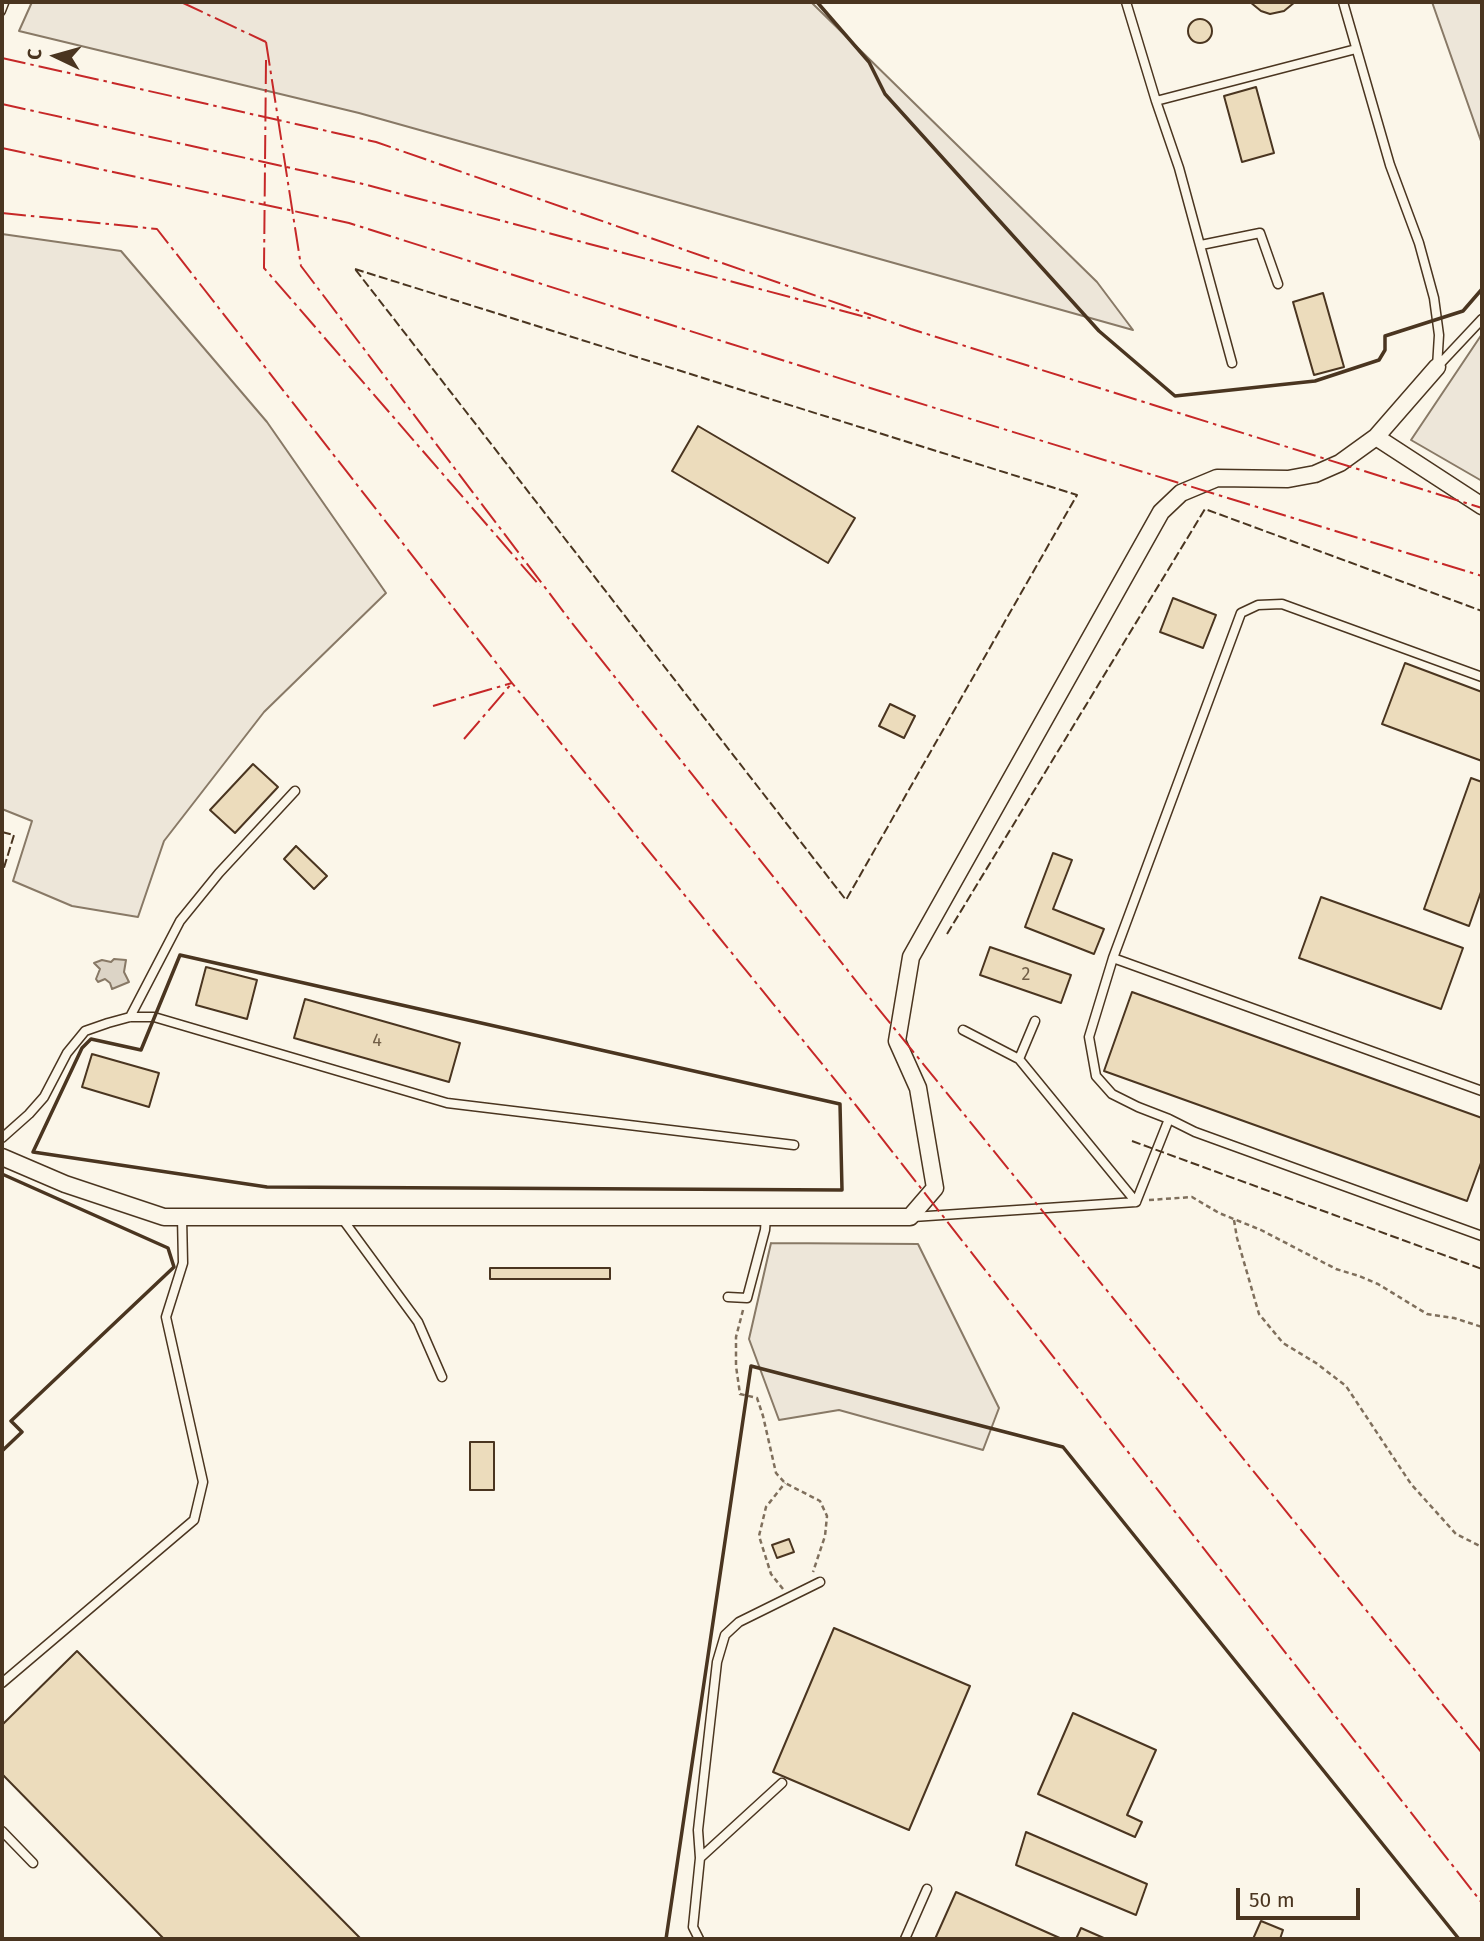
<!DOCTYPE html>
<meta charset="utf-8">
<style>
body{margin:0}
#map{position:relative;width:1484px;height:1941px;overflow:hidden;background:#fbf6e9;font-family:"Fira Sans",sans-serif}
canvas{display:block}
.frame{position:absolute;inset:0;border:4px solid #4a3520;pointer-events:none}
.north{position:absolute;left:21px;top:21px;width:70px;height:70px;-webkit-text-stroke:5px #fbf6e9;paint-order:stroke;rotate:275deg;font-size:19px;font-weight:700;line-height:28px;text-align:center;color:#4a3520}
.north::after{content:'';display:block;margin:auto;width:24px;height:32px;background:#4a3520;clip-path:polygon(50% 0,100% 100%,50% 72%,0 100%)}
.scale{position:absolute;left:1236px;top:1888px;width:124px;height:32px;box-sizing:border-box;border:4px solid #4a3520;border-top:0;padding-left:9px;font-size:21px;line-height:24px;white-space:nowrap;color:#4a3520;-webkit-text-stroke:5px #fbf6e9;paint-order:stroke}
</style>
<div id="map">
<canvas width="1484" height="1941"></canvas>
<div class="frame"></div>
<div class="north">С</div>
<div class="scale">50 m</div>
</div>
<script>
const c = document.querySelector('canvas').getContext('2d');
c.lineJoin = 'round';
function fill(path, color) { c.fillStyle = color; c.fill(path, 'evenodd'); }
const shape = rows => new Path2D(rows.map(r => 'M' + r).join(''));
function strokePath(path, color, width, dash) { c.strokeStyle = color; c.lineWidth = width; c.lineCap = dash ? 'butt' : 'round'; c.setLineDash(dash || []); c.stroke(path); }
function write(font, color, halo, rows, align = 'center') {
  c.font = font + ' "Fira Sans",sans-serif'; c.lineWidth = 5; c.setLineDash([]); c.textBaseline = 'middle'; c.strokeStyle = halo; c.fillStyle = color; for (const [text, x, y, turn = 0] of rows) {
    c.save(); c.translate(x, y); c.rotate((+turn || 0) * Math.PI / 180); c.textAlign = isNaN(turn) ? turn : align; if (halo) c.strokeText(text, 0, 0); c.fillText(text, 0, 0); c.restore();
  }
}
const green = shape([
 [32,2,811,2,1097,282,1133,330,359,113,19,31,32,2],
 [1432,2,1482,2,1482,144,1432,2],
 [2,234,121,251,267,422,386,593,264,712,164,841,138,917,72,906,13,881,32,821,2,809,2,402,3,393,2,389,2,234],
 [1482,334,1482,481,1411,440,1482,334],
 [771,1243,918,1244,999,1408,983,1450,839,1410,779,1420,749,1339,771,1243]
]);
const water = shape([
 [114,959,126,960,124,972,129,982,112,989,110,983,105,979,98,982,96,979,100,969,94,963,102,960,111,962,114,959]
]);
const building = shape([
 [1250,2,1295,2,1284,11,1270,14,1261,11,1250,2],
 '1188 31a12 12 0 1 1 24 0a12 12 0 1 1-24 0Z',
 [1256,87,1274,153,1242,162,1224,96,1256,87],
 [1323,293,1344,367,1314,375,1293,302,1323,293],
 [698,426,855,518,828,563,672,471,698,426],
 [1173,598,1216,615,1203,648,1160,632,1173,598],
 [1405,663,1482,692,1482,761,1382,724,1405,663],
 [890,704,915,716,904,738,879,726,890,704],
 [253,764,278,787,235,833,210,810,253,764],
 [1471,778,1482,782,1482,889,1469,926,1424,909,1471,778],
 [296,846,327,876,314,889,284,859,296,846],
 [1053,853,1072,860,1053,909,1104,929,1094,954,1025,927,1053,853],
 [1321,897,1463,948,1441,1009,1299,958,1321,897],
 [990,947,1071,975,1061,1003,980,975,990,947],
 [206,967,257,980,247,1019,196,1005,206,967],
 [1132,992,1482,1118,1482,1160,1467,1201,1104,1071,1132,992],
 [305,999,460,1043,449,1082,294,1038,305,999],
 [92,1054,159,1073,149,1107,82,1087,92,1054],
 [490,1268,610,1268,610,1279,490,1279,490,1268],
 [470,1442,494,1442,494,1490,470,1490,470,1442],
 [789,1539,794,1552,777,1558,772,1545,789,1539],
 [834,1628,970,1686,909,1830,773,1772,834,1628],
 [77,1651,361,1939,164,1939,2,1774,2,1725,77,1651],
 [1073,1713,1156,1750,1127,1815,1142,1822,1135,1837,1038,1794,1073,1713],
 [1026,1832,1147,1884,1136,1915,1016,1865,1026,1832],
 [956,1892,1062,1939,935,1939,956,1892],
 [1261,1921,1283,1930,1280,1939,1253,1939,1261,1921],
 [1081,1928,1106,1939,1076,1939,1081,1928]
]);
const path = shape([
 [1149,1200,1192,1197,1219,1213,1261,1230,1336,1269,1359,1276,1378,1284,1427,1314,1454,1318,1482,1327],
 [1234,1220,1237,1238,1259,1314,1283,1343,1316,1363,1346,1386,1411,1484,1456,1534,1482,1547],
 [743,1310,736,1337,736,1366,740,1394,757,1398,763,1416,776,1473,785,1483,820,1501,827,1516,825,1536,813,1572],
 [783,1589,771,1574,759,1536,766,1507,785,1483]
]);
const lane = shape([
 [1126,2,1156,101,1179,168,1232,363],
 [1343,2,1390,165,1419,243,1434,298,1439,335,1437,367],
 [1156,101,1356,49],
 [1201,245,1260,233,1278,284],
 [1437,367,1482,319],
 [1113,958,1241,613,1258,605,1282,604,1482,677],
 [130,1017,180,921,219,873,295,791],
 [963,1030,1019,1059,1136,1202],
 [1019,1059,1035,1021],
 [1169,1119,1195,1132,1482,1236],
 [2,1138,29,1114,44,1097,67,1053,85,1031,108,1023,130,1017,154,1017,447,1103,794,1145],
 [341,1217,418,1322,442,1377],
 [913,1217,1136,1202,1169,1119,1138,1107,1112,1094,1096,1076,1089,1037,1113,958,1482,1091],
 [728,1297,747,1298,765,1230,766,1217],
 [2,1683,194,1520,203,1482,166,1317,183,1263,182,1217],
 [2,1831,33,1863],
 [700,1858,698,1830,717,1662,725,1635,739,1622,820,1582],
 [699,1939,693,1927,700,1858,782,1783],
 [905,1939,927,1889]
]);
const street = shape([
 [1376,437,1482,506],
 [2,1157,65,1184,164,1217,910,1217,935,1188,918,1088,897,1041,911,957,1161,512,1181,493,1217,478,1288,479,1315,474,1340,463,1376,437,1437,367]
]);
const rail = shape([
 [2,12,6,2]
]);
const fence = shape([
 [355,269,1077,495,846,900,355,269],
 [2,832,14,835,2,874],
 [947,934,1205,509,1482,611],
 [1132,1141,1482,1269]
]);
const wall = shape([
 [817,2,869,62,885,94,1099,331,1175,396,1315,381,1379,360,1385,350,1385,336,1463,311,1482,289],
 [180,955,840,1104,842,1190,267,1187,33,1152,82,1048,91,1039,141,1050,180,955],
 [2,1174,168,1248,174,1267,11,1421,22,1432,2,1451],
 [666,1939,751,1366,1063,1447,1459,1939]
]);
const power = shape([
 [181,2,266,42],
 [266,42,301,266,572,623,864,991,1482,1753],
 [2,58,376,142,911,329,1482,508],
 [266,60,264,268,540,586],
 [2,104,363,184,873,319],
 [2,148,349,223,883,392,1482,576],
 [2,213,157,229,512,683,858,1108,1482,1903],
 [433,706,512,683],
 [464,739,512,683]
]);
const numberNames = [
 ["2",1026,975],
 ["4",377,1041]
];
fill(green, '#ede6d9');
strokePath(green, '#887966', 2);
fill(water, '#dcd4c6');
strokePath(water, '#887966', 2);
fill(building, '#ecdcbc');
strokePath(building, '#4a3520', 2);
strokePath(lane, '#4a3520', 11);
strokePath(street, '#4a3520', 19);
strokePath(path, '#7f6f5c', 2.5, [5, 3.5]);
strokePath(lane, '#fbf6e9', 8);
strokePath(street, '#fbf6e9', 16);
strokePath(rail, '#4a3520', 8);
strokePath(rail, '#fbf6e9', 5, [16]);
strokePath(fence, '#4a3520', 2, [9, 3.5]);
strokePath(wall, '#4a3520', 3.5);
strokePath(power, '#c62828', 2, [24, 5, 3.5, 5]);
write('18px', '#725f47', null, numberNames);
</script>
